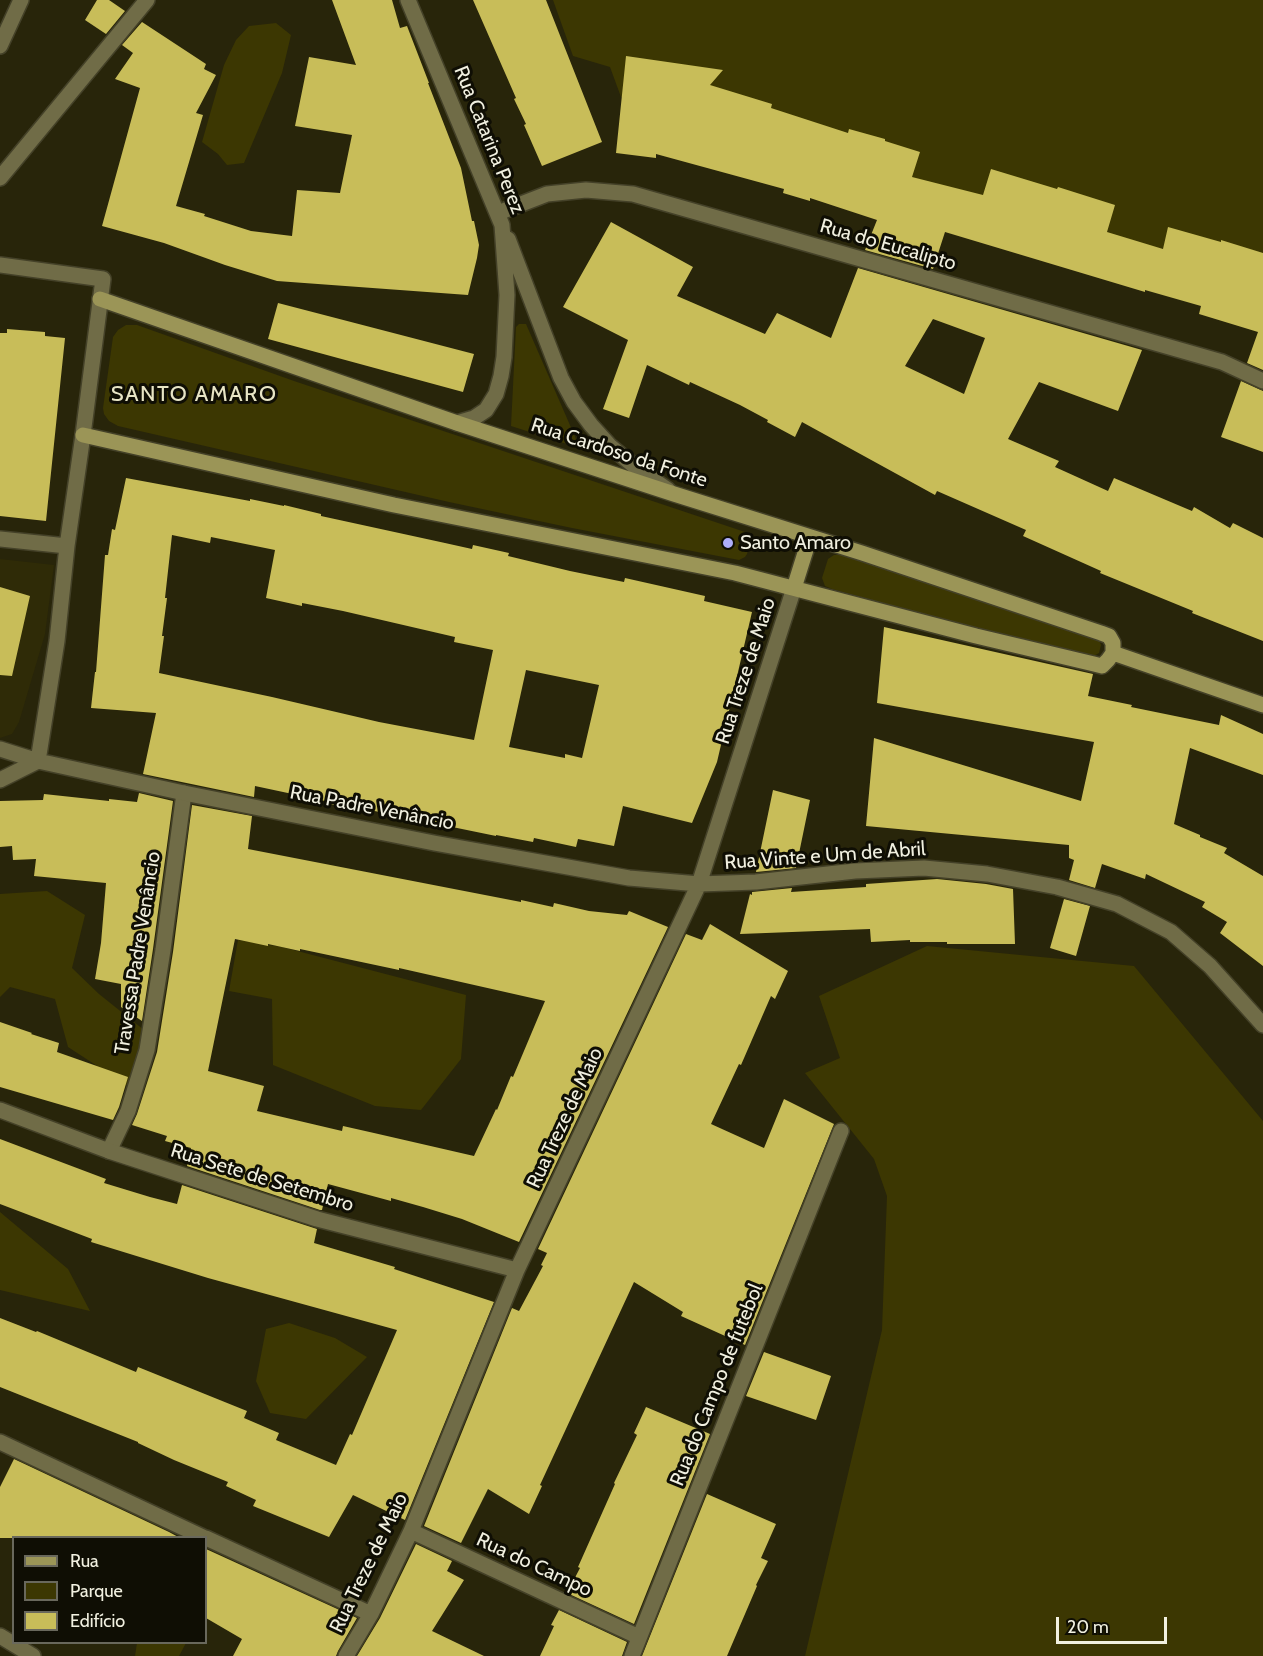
<!DOCTYPE html>
<meta charset="utf-8">
<style>
body{margin:0}
#map{position:relative;width:1263px;height:1656px;overflow:hidden;background:#28250a;font-family:Cabin,sans-serif}
canvas{display:block}
.legend{position:absolute;left:12px;top:1536px;width:195px;height:108px;box-sizing:border-box;background:#0f0e04;border:2px solid #69685c;margin:0;padding:8px 10px;list-style:none;font-size:18px;color:#f1f0e0}
.legend li{display:flex;align-items:center;gap:12px;height:30px}
.legend b{width:30px;border:2px solid #69685c}
.scale{position:absolute;left:1056px;top:1617px;width:111px;height:27px;box-sizing:border-box;border:3px solid #f1f0e0;border-top:0;padding-left:8px;font-size:18px;line-height:21px;white-space:nowrap;color:#f1f0e0;-webkit-text-stroke:4px #0f0e04;paint-order:stroke}
</style>
<div id="map">
<canvas width="1263" height="1656"></canvas>
<ul class="legend">
<li><b style="height:8px;background:#9b9557"></b>Rua</li>
<li><b style="height:16px;background:#3c3702"></b>Parque</li>
<li><b style="height:16px;background:#c8bd59"></b>Edifício</li>
</ul>
<div class="scale">20 m</div>
</div>
<script>
const c = document.querySelector('canvas').getContext('2d');
c.lineJoin = 'round';
function fill(path, color) { c.fillStyle = color; c.fill(path, 'evenodd'); }
const shape = rows => new Path2D(rows.map(r => 'M' + r).join(''));
function strokePath(path, color, width, dash) { c.strokeStyle = color; c.lineWidth = width; c.lineCap = dash ? 'butt' : 'round'; c.setLineDash(dash || []); c.stroke(path); }
function write(font, color, halo, rows, align = 'center') {
  c.font = font + ' Cabin,sans-serif'; c.lineWidth = 6; c.setLineDash([]); c.textBaseline = 'middle'; c.strokeStyle = halo; c.fillStyle = color; for (const [text, x, y, turn = 0] of rows) {
    c.save(); c.translate(x, y); c.rotate((+turn || 0) * Math.PI / 180); c.textAlign = isNaN(turn) ? turn : align; if (halo) c.strokeText(text, 0, 0); c.fillText(text, 0, 0); c.restore();
  }
}
const built = shape([
 [0,559,54,565,45,634,19,722,12,734,0,738]
]);
const green = shape([
 [553,0,1263,0,1263,301,775,165,621,97,610,67,573,56],
 [276,23,291,35,282,73,244,163,227,165,218,154,202,142,224,65,236,40,249,26],
 [519,324,526,324,576,439,575,444,570,445,511,426,516,327],
 [126,325,137,325,294,381,748,533,751,538,747,554,745,557,739,560,572,528,449,502,118,426,109,421,104,414,103,408,113,337,118,330],
 [834,555,842,555,1098,638,1101,645,1099,653,1092,657,1003,636,832,589,825,586,822,578,828,559],
 [47,891,85,915,72,968,99,994,149,1034,134,1090,68,1047,55,999,10,987,0,997,0,894],
 [238,940,282,947,466,995,461,1059,421,1110,375,1106,273,1065,272,999,229,991],
 [927,946,1134,966,1263,1121,1263,1656,805,1656,882,1330,887,1196,874,1159,805,1073,840,1058,819,996],
 [0,1212,68,1269,90,1311,0,1290],
 [289,1323,335,1338,367,1357,306,1419,270,1413,256,1381,266,1329],
 [137,1643,137,1642,186,1643,179,1656,135,1656]
]);
const building = shape([
 [97,0,109,0,125,11,106,34,85,20],
 [332,0,392,0,400,28,407,26,429,83,428,83,461,168,472,221,474,221,479,245,477,258,468,295,277,281,225,265,164,243,102,226,140,88,115,79,133,53,122,45,142,22,206,64,204,69,216,75,196,113,203,115,176,206,205,214,204,216,251,231,292,236,297,190,340,193,352,135,295,126,309,57,356,65],
 [473,0,546,0,602,142,542,166,524,125,526,124,514,99,516,98],
 [626,56,723,70,710,85,772,104,771,108,848,133,849,129,885,139,885,141,920,152,912,177,983,195,991,169,1057,189,1058,187,1115,205,1107,232,1163,249,1168,227,1221,242,1221,240,1263,253,1263,370,1247,363,1258,332,1199,314,1201,306,1145,290,1145,292,945,232,933,269,865,250,877,220,810,198,810,201,783,193,784,189,656,154,656,158,616,153],
 [611,222,693,267,677,296,765,334,777,313,831,338,858,268,1142,350,1118,411,1039,382,1008,439,1059,461,1055,467,1108,491,1114,478,1192,511,1194,507,1230,528,1233,523,1263,538,1263,641,1192,613,1193,611,1100,573,1101,571,1023,536,1026,530,937,491,935,495,802,422,795,437,767,422,768,420,740,405,690,382,689,385,647,365,629,418,603,409,628,340,563,307],
 [933,319,985,338,964,394,905,366],
 [278,303,474,354,463,392,268,339],
 [7,329,45,332,45,336,65,338,46,521,0,516,0,333,7,333],
 [1241,381,1263,391,1263,452,1221,437],
 [126,478,250,501,250,499,284,506,284,505,321,514,321,516,445,543,472,549,473,545,509,553,508,556,570,571,624,582,625,578,705,596,704,601,752,612,717,762,692,823,623,806,614,846,578,839,576,847,534,838,533,842,496,835,496,836,360,808,359,810,330,804,330,802,255,786,254,797,143,774,156,713,91,708,95,672,96,672,105,555,108,555,112,529,115,530],
 [172,535,210,543,211,537,275,550,266,598,302,606,302,603,343,611,455,637,454,642,493,650,474,740,379,722,272,697,159,673,164,636,162,636,167,598,165,598],
 [526,670,599,685,582,758,565,754,565,758,509,747],
 [0,587,30,596,12,676,0,675],
 [884,627,1093,674,1088,696,1132,705,1131,707,1219,725,1221,715,1263,734,1263,775,1190,748,1174,824,1200,835,1200,837,1227,848,1224,853,1263,876,1263,966,1220,933,1227,922,1202,907,1205,902,1146,874,1145,879,1102,864,1095,888,1069,880,1074,860,1069,858,1069,845,866,826,874,738,1081,801,1094,742,877,703],
 [773,790,810,800,796,868,756,872],
 [139,793,173,801,153,949,142,1021,121,1007,121,984,95,979,101,943,106,883,34,876,36,859,13,860,12,846,0,847,0,801,43,800,44,794,109,801,109,799,137,802],
 [192,805,252,816,248,849,521,902,521,900,553,907,554,903,589,911,627,915,629,911,668,927,519,1242,462,1219,423,1207,391,1198,391,1201,328,1184,322,1210,320,1210,187,1166,191,1148,165,1141,167,1136,132,1125,137,1114,157,1052,173,952],
 [235,939,268,946,268,944,300,951,300,949,399,970,399,968,545,1001,513,1077,511,1076,497,1110,496,1109,474,1156,374,1133,343,1126,342,1131,257,1111,264,1086,208,1071],
 [937,879,986,884,1013,889,1015,944,947,944,947,942,910,942,910,940,871,942,870,929,740,934,750,894,752,895,752,892,792,888,791,892,866,887,866,884],
 [1064,899,1090,906,1076,956,1050,948],
 [710,924,788,971,775,999,771,996,741,1065,739,1064,711,1124,764,1148,784,1099,834,1124,745,1345,681,1316,683,1312,634,1282,540,1485,542,1486,529,1514,488,1489,461,1543,424,1526,512,1308,519,1311,543,1266,541,1265,547,1253,538,1249,686,934,702,940],
 [0,1022,32,1033,31,1034,59,1043,57,1052,128,1077,119,1107,113,1120,0,1087],
 [0,1139,106,1179,104,1183,150,1197,177,1204,182,1185,317,1229,314,1243,395,1267,394,1269,494,1302,405,1520,353,1495,329,1537,253,1506,256,1500,226,1486,228,1482,174,1460,138,1443,138,1442,0,1387,0,1318,36,1332,37,1331,136,1372,138,1367,247,1411,244,1418,279,1433,276,1440,336,1465,350,1434,352,1435,397,1330,208,1278,91,1242,92,1239,0,1204],
 [764,1352,831,1376,816,1420,746,1396],
 [646,1407,710,1434,634,1624,567,1593,580,1568,578,1567,615,1484,614,1483,637,1435,634,1433],
 [14,1459,169,1532,180,1538,0,1538,0,1487],
 [707,1494,776,1524,761,1558,768,1561,756,1585,757,1586,727,1656,642,1656],
 [416,1544,452,1561,447,1571,464,1580,432,1631,484,1656,357,1656,380,1618],
 [206,1549,357,1618,338,1651,336,1656,233,1656,242,1639,206,1618],
 [559,1610,627,1642,622,1656,540,1656,554,1626,551,1625]
]);
const service = shape([
 [109,1151,128,1111,147,1050,163,950,184,793]
]);
const minor = shape([
 [0,46,21,0],
 [0,178,147,0],
 [498,213,547,194,586,190,633,194,1222,362,1263,381],
 [0,265,103,279,83,435,67,546,57,641,38,761,184,793,434,843,629,878,699,884,756,882,855,871,924,868,987,874,1057,887,1117,904,1171,932,1210,966,1263,1025],
 [0,539,67,546],
 [0,749,38,761],
 [0,780,38,761],
 [0,1110,109,1151,317,1219,517,1270],
 [0,1442,205,1538],
 [411,1531,639,1637],
 [206,1538,371,1614],
 [0,1636,33,1656],
 [346,1656,371,1614,411,1531,517,1270,699,884,794,588],
 [632,1656,841,1131]
]);
const tertiary = shape([
 [408,0,502,225,507,295,504,357,501,376,496,394,486,410,474,418,457,423],
 [508,239,561,378,574,402,591,425,610,446,639,470,668,490]
]);
const secondary = shape([
 [83,435,394,505,735,573,976,636,1094,664,1102,666,1108,660,1113,653,1113,643,1109,636,1101,633,862,553,674,494,457,423,100,299],
 [794,588,810,537],
 [1113,653,1263,705]
]);
const markers = [
 [728,543,6,"#aeaefb"]
];
const streetNames = [
 ["Rua Catarina Perez",489,140,68],
 ["Rua do Eucalipto",888,245,16],
 ["Rua Cardoso da Fonte",619,453,18],
 ["Rua Treze de Maio",746,671,-72],
 ["Rua Padre Venâncio",372,808,11],
 ["Rua Vinte e Um de Abril",825,856,-4],
 ["Travessa Padre Venâncio",138,953,-81],
 ["Rua Treze de Maio",565,1118,-65],
 ["Rua Sete de Setembro",262,1178,17],
 ["Rua do Campo de futebol",717,1385,-68],
 ["Rua Treze de Maio",369,1563,-64],
 ["Rua do Campo",534,1565,25]
];
const poiNames = [
 ["Santo Amaro",740,543]
];
const quarterNames = [
 ["SANTO AMARO",194,395]
];
fill(built, '#2f2b07');
fill(green, '#3c3702');
fill(building, '#c8bd59');
strokePath(service, '#444128', 18);
strokePath(minor, '#444128', 18);
strokePath(tertiary, '#444128', 18);
strokePath(secondary, '#444128', 18);
strokePath(service, '#706c47', 15);
strokePath(minor, '#706c47', 15);
strokePath(tertiary, '#706c47', 15);
strokePath(secondary, '#9b9557', 15);
for (const [x, y, r, color] of markers) { const dot = new Path2D(); dot.arc(x, y, r, 0, 2 * Math.PI); c.fillStyle = color; c.fill(dot); strokePath(dot, '#0f0e04', 2); }
write('20px', '#f1f0e0', '#0f0e04', streetNames);
write('20px', '#f1f0e0', '#0f0e04', poiNames, 'left');
c.letterSpacing = '1.5px';
write('22px', '#e8e5c5', '#0f0e04', quarterNames);
c.letterSpacing = '0px';
</script>
